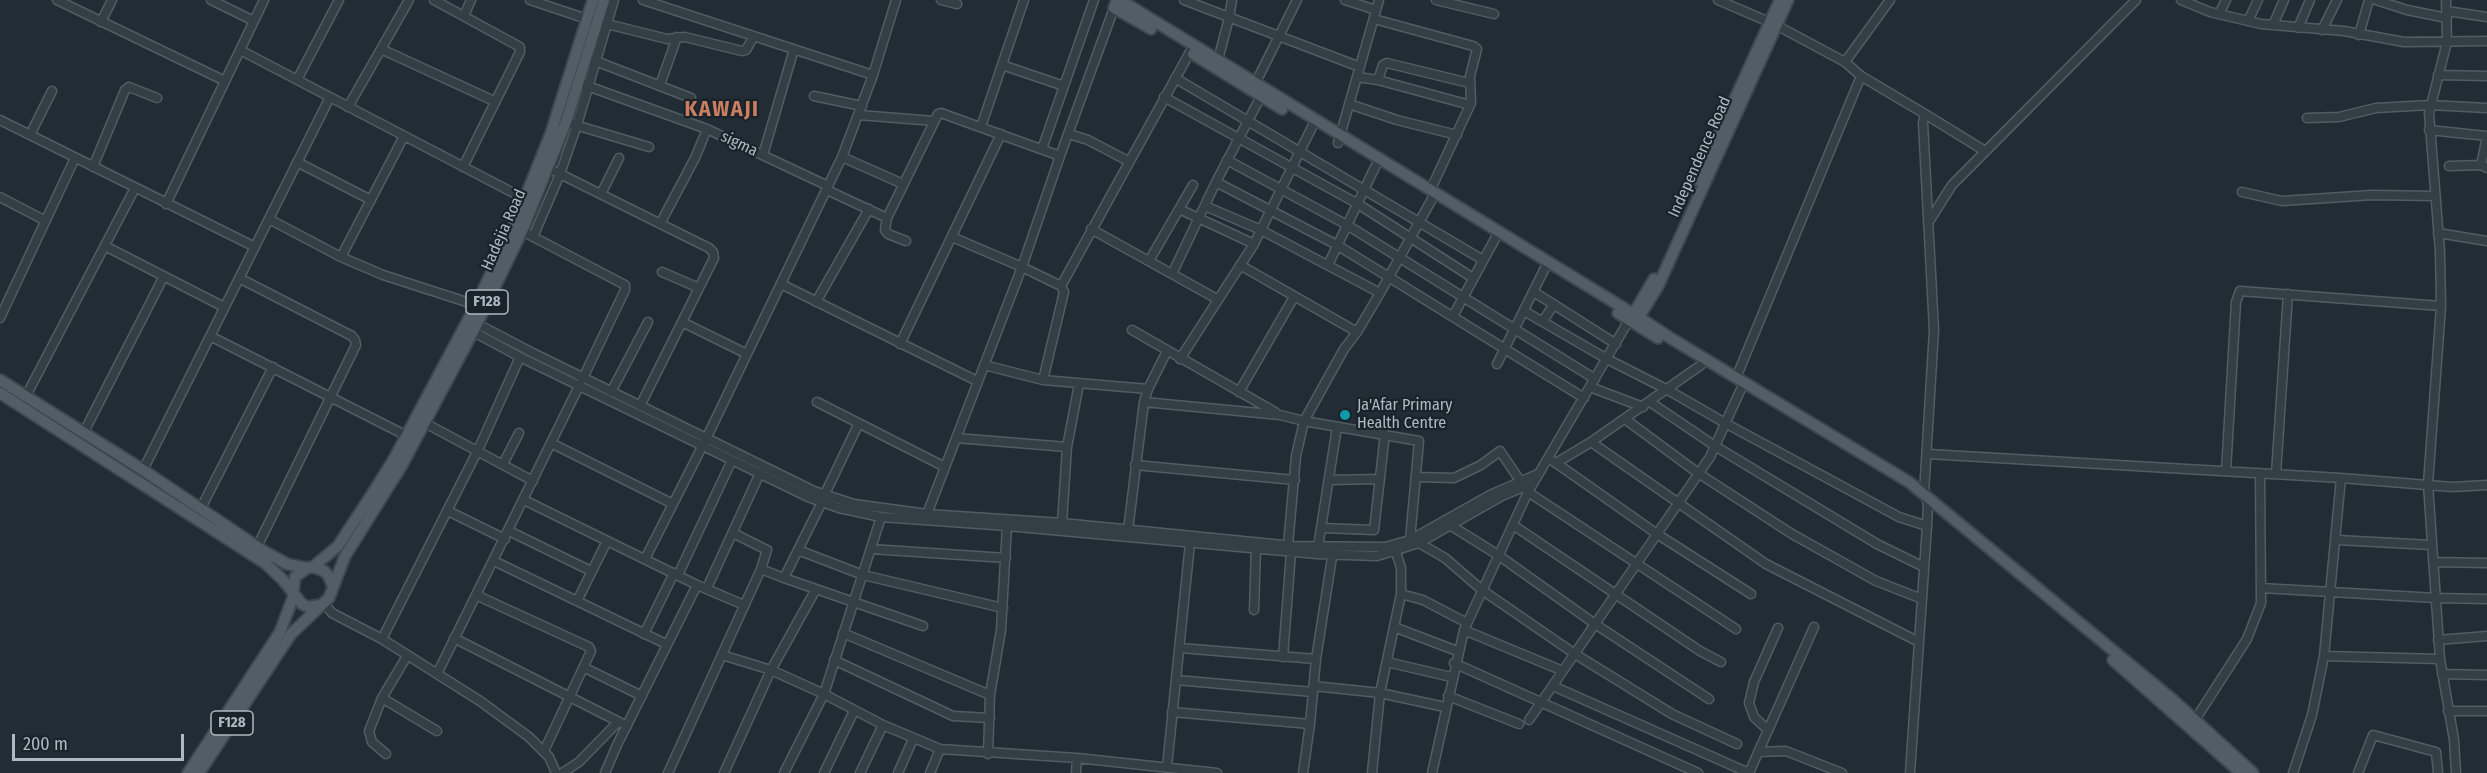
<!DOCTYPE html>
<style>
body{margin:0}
#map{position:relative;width:2487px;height:773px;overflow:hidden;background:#212c34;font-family:"Fira Sans Condensed",sans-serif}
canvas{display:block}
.scale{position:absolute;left:12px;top:734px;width:172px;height:27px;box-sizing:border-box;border:3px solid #aeb9c2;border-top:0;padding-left:8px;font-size:18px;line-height:21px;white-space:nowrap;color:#aeb9c2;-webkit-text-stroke:4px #192329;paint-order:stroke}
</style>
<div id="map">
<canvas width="2487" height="773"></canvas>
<div class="scale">200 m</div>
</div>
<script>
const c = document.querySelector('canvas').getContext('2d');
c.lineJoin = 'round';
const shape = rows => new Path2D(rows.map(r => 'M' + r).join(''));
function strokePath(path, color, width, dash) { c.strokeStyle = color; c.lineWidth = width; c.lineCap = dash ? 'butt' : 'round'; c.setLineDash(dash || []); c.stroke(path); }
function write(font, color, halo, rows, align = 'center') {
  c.font = font + ' "Fira Sans Condensed",sans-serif'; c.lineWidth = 4.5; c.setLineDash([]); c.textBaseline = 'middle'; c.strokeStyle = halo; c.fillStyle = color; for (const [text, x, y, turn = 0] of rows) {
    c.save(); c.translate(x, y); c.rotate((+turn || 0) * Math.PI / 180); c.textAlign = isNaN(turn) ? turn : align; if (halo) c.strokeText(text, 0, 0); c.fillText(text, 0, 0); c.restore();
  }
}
const minor = shape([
 [57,0,225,81],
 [211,0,254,21],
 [434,0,520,47,520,52,463,167],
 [530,0,587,19,667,39,685,37,742,51,746,50,754,36],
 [643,0,873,75],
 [941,0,957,4],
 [1184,0,1360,67],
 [1345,0,1376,10],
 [1436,0,1494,14],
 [1718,0,1776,25,1845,62,1861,76,1925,114,1923,123,1934,330,1924,493,1928,504,1927,526,1910,773],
 [2181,0,2210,12,2261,24,2344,31,2404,42,2487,41],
 [2376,0,2407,10,2447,18],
 [2446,0,2447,42,2429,113,2440,252,2441,306,2428,484,2440,659,2454,740,2456,773],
 [2447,11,2487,17],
 [2219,14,2226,0],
 [464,16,471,0],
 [1374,19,1473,46,1477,49,1470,76,1471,103,1430,191],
 [2248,21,2258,0],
 [101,22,112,0],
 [2273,25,2284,0],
 [2298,28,2310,0],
 [2322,30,2337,0],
 [2359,35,2369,0],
 [381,49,494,101],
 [240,50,525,199],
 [593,60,691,98],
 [1218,60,1229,18,1232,0],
 [1845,62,1890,0],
 [1002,65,1064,86],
 [2438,75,2487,76],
 [1357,77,1378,80,1470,105],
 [1175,78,1483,260],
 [297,80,339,0],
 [1378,80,1383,65,1387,63,1469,83],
 [579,83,707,129,828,186],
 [1255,84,1297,0],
 [660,85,677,37],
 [814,96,862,106],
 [1164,97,1358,204,1473,278],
 [1349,104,1397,120,1457,135],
 [348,107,409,0],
 [1925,114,1985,151],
 [859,115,934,121],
 [2307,118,2339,117,2376,108,2430,105,2487,108],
 [0,120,255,247],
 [572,124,649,147],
 [981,127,1024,0],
 [2429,130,2487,136],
 [1069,134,1088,140,1128,161],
 [30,135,52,91],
 [1338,143,1379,0],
 [1042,149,1094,0],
 [763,155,794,49],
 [842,157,903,184],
 [1227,160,1347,225,1595,379],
 [297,162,371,200],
 [2481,165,2487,136],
 [2449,166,2481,165,2487,168],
 [93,167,125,90,129,87,157,98],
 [548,168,709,248,713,252,714,258,640,406],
 [1216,182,1337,245,1584,398],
 [827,190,887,218],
 [2242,192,2282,201,2372,195,2435,196],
 [601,194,619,158],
 [0,197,44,220],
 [166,204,264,0],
 [1205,206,1261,230,1380,293],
 [1179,209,1254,244],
 [269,219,341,257,383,275,476,305],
 [1928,223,1952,185,2136,0],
 [660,224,695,158,707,129],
 [1091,229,1217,299],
 [522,231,625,285,625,290,583,378],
 [2438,233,2487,241],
 [533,237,560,174,577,125,614,0],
 [952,237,1022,267,1061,286,1064,292,1043,380],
 [906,241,888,234,885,230,887,218,938,114,941,113,1060,156],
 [105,246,224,307],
 [341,257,404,136],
 [1149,261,1193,185],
 [1240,265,1357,332],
 [1328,265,1376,165],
 [662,272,699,288],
 [1172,274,1216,182,1261,96],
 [239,278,352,336,355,340,356,345,257,547],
 [781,284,977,381],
 [1061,286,1190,52],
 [1534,292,1616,344],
 [816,302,869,209],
 [1524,311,1607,359,1668,390,1725,423,1899,517,1927,526],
 [1453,316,1496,237],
 [0,318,75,158],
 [472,321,533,353,814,491,854,504,927,514,1062,523,1293,546,1385,547,1410,540,1490,495,1538,474],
 [1543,321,1554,304],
 [682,322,747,354],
 [470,330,520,357,808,497,839,508,881,517,1007,526,1317,554,1377,556,1419,543,1502,496,1533,483],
 [1132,330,1275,412],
 [210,336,405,435],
 [900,344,1001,134],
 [1180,359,1254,244,1312,127],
 [1497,364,1545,268],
 [984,365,1043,380,1148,389],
 [1736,378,1861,76],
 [1590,387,1643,407],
 [611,392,648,322],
 [1239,392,1294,297],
 [26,396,135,188],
 [817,402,945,467],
 [1144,402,1280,415,1304,421,1419,441,1410,540],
 [1650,402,1715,446,1877,544,1924,567],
 [1625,419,1698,473,1792,534,1876,581,1922,599],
 [425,423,533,481],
 [84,432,164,276],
 [956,438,1067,447],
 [1591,442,1766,564,1919,642],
 [551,443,673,504],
 [1928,454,2341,478,2452,487,2487,485],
 [1554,462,1556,463,1591,442,1701,365],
 [1556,463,1657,534,1751,594],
 [503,464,519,433],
 [1135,465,1295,480],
 [143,470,330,97],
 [2226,471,2236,302,2240,291,2441,306],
 [2276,474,2288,294],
 [1417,477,1454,478,1481,465,1500,451,1521,482],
 [1329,480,1378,479],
 [1528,492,1736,629],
 [824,496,859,423],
 [524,500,697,585,744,605],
 [200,510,273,367],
 [448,511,505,539],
 [927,514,1022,267,1060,156,1114,8],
 [1062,523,1067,447,1079,384],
 [1450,525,1498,555,1595,624,1709,699],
 [1513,525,1700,651,1721,662],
 [1322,528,1374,530,1385,434],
 [1128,530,1144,402,1148,389,1167,351],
 [509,531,591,571],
 [733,533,767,550,761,569],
 [2337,540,2431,545],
 [1419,543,1445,558,1482,590,1575,654,1672,714,1737,744],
 [1288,545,1296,456,1304,421,1344,349,1357,332,1380,293,1432,199],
 [1318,547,1337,427],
 [871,549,1006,558],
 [798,550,863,575,1003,608],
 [645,559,706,439,842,157,873,75,896,0],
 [494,561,666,644],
 [2433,562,2487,563],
 [678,575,732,460],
 [784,578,923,626],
 [707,588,760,473],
 [2261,588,2436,598,2487,599],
 [1401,594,1423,600,1467,623],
 [476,595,589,647,591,651,544,751],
 [577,601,607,541],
 [324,603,332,613,382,639,480,701,529,737,549,757,556,773],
 [1254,610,1256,547],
 [1394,627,1457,651],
 [1464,630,1563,671],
 [843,633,990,695],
 [644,634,674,573],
 [454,638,627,726],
 [382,639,478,450,520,357],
 [2438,640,2487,636],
 [1180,648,1316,659],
 [722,655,771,670,824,694,883,725,940,749,1077,758,1217,773],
 [2324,656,2440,659],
 [1283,657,1291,552],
 [834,660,953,716,990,718],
 [1387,662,1451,677],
 [1454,663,1698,773],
 [585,668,642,696],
 [437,674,580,384],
 [2442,674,2487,675],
 [1176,680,1313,692],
 [1314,686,1380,693,1445,707],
 [1553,686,1749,773],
 [1448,696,1519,724],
 [382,698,437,731],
 [2448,711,2487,711],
 [1172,712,1310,724],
 [1529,720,1710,457,1741,389],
 [2195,720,2247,639,2261,603,2260,473],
 [1768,730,1754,717,1749,703,1754,682,1778,628],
 [1758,752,1786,751,1842,773],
 [386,754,372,742,369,731,382,698,407,656],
 [988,754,990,695,1001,630,1007,526],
 [1167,767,1190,543],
 [562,773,579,762,618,722],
 [605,773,617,745,697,585],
 [668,773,761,569,784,578,822,502],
 [724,773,771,670,816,589],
 [784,773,824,694,881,517],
 [824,773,854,711],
 [860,773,883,725],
 [898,773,913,739],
 [930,773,940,749],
 [1076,773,1077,758],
 [1303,773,1310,724,1316,659,1333,551],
 [1372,773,1380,693,1401,594,1401,568,1396,552],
 [1432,773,1464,630,1528,492,1629,320],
 [1749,773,1814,627],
 [2293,773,2312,715,2324,656,2341,478],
 [2358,773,2373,735,2436,752,2438,773]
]);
const major = shape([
 [1117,0,1114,8,1151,29],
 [1120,0,1640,318,1672,339,1909,482,2173,700,2253,773],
 [1193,54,1282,109],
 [1698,180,1780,0],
 [1618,313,1658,338],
 [1630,320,1654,279],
 [1636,322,1658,286,1788,0],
 [0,380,143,470,265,552,287,564,307,568],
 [0,393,265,563,283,580,302,604,308,607,321,605],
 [313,567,338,546,376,488,394,459,476,305,515,223,551,133,593,0],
 [293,593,295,577,307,568,313,567,324,571,328,575,333,586],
 [2113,660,2241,773],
 [188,773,280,632,294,595],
 [199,773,291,634,329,598,345,556,402,465,473,332,522,231,566,122,604,0]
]);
const markers = [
 [1345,415,6,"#0f9aa8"]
];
const shields = [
 [487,302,42],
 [232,723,42]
];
const shieldNames = [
 ["F128",487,302],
 ["F128",232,723]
];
const streetNames = [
 ["sigma",739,144,25],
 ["Independence Road",1700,157,-66],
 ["Hadejia Road",504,230,-66]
];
const poiNames = [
 ["Ja'Afar Primary",1357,406],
 ["Health Centre",1357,424]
];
const districtNames = [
 ["KAWAJI",722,110]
];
strokePath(minor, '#515c63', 11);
strokePath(major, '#3d474e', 14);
strokePath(minor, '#343e45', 8);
strokePath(major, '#525d65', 10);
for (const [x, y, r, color] of markers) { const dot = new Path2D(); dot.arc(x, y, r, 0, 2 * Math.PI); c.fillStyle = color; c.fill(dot); strokePath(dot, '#192329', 2); }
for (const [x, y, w] of shields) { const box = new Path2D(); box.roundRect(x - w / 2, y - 12, w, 24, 4.5); c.fillStyle = '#192329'; c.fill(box); strokePath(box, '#aeb9c2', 1.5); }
write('bold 15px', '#aeb9c2', null, shieldNames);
write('16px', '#aeb9c2', '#192329', streetNames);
write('16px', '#aeb9c2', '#192329', poiNames, 'left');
c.letterSpacing = '1.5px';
write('bold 22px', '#c97d61', '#192329', districtNames);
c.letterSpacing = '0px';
</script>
